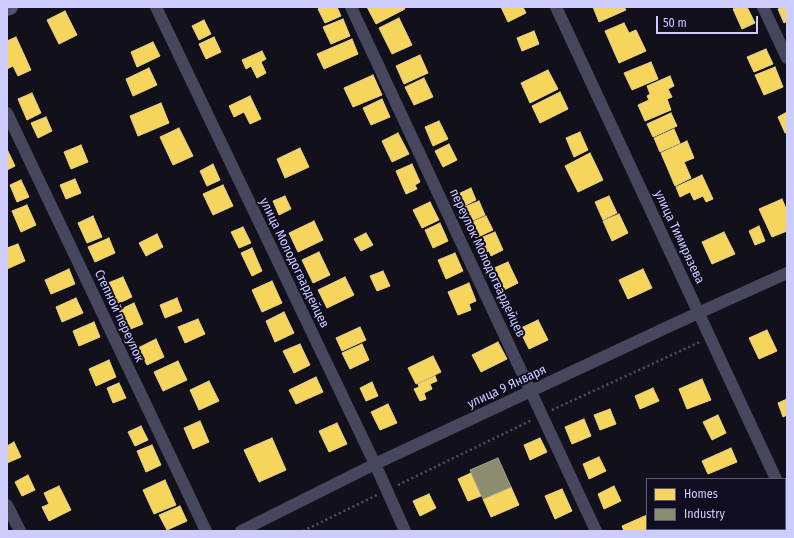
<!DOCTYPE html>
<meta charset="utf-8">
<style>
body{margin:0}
#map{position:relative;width:794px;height:538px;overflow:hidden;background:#12111b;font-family:"Fira Sans Condensed",sans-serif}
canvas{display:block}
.frame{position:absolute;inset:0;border:8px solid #ceccfe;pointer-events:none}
.legend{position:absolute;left:646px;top:478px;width:140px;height:52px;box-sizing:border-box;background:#0f0d1f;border:1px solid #5b5978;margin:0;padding:5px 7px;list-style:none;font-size:12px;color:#ceccfe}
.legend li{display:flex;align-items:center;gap:8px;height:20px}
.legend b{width:20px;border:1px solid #5b5978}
.scale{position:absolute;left:656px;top:16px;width:102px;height:18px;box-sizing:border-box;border:2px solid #ceccfe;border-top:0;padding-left:5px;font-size:12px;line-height:14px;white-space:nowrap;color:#ceccfe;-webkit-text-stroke:3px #0f0d1f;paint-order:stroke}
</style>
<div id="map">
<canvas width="794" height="538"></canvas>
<div class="frame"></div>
<ul class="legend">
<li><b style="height:11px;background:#f6d55c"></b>Homes</li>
<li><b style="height:11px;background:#8c8c6e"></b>Industry</li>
</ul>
<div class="scale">50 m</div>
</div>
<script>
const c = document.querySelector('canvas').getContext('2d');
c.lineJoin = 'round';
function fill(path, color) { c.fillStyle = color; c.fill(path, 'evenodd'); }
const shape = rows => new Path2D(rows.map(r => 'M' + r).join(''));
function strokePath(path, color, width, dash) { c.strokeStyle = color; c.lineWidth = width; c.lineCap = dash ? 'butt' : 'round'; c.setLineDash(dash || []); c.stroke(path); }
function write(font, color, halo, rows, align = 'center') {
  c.font = font + ' "Fira Sans Condensed",sans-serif'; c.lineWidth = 4; c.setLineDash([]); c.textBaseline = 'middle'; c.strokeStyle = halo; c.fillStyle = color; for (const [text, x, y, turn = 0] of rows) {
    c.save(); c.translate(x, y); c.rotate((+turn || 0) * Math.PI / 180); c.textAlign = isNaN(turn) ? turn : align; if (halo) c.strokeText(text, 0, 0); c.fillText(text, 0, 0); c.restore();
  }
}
const homes = shape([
 [321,7,337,7,341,16,325,23,318,9,321,7],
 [367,7,404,7,405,9,376,24,367,7],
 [501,7,523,7,526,13,508,22,501,7],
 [593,7,624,7,626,10,599,22,593,7],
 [737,7,747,7,755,23,742,29,733,9,737,7],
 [783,7,787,7,787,21,784,23,778,9,783,7],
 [65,11,77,35,59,44,47,20,65,11],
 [399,18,412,45,392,54,379,28,399,18],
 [343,19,350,36,331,44,323,27,343,19],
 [204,20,211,34,199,40,192,26,204,20],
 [624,23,629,33,636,30,646,51,619,63,605,31,624,23],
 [534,31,539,44,522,51,517,38,534,31],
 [16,37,31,70,18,76,13,66,7,69,7,41,16,37],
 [214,37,221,52,206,59,199,44,214,37],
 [352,39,358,54,324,69,317,54,352,39],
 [153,42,160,56,137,67,131,52,153,42],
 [766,49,773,64,754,72,747,57,766,49],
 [262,51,266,59,261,62,266,73,257,78,251,66,246,69,242,60,262,51],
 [420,55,428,73,404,84,396,66,420,55],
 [651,62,658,79,632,90,624,73,651,62],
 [775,67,783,87,764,95,755,75,775,67],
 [149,68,157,85,133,96,126,79,149,68],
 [548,70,558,89,530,103,521,83,548,70],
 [373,75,382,95,353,107,344,88,373,75],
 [670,76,674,86,668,89,672,97,667,99,671,110,645,121,638,105,649,100,647,96,650,94,647,86,670,76],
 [424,78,433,97,414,105,405,87,424,78],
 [560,92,568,109,540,123,532,106,560,92],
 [32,93,41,113,27,120,18,99,32,93],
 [250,96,261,119,250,124,244,112,234,117,229,106,250,96],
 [382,99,390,117,371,125,363,108,382,99],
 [161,103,169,123,138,136,130,116,161,103],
 [787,112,787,132,785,133,778,117,787,112],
 [671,113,677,126,653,137,647,124,671,113],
 [46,117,52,131,38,138,31,123,46,117],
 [439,121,448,139,433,146,425,127,439,121],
 [179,128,193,156,173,165,160,137,179,128],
 [674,129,680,143,660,152,654,138,674,129],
 [580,132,588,150,574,157,566,138,580,132],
 [398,133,409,154,392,162,382,141,398,133],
 [687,141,694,158,684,162,691,178,675,186,661,153,687,141],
 [449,144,457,160,443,167,435,151,449,144],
 [81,145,88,162,71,169,64,152,81,145],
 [300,148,309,167,285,178,277,159,300,148],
 [7,149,15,166,7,170,7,149],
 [590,153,603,180,578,192,565,166,590,153],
 [213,164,220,180,207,186,200,171,213,164],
 [412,164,420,182,415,185,417,189,406,194,396,171,412,164],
 [702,175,713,199,706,202,703,196,694,200,690,192,680,197,676,187,702,175],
 [75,179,81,193,66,199,60,185,75,179],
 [21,180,29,197,17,202,10,185,21,180],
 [223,185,233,206,213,215,203,194,223,185],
 [471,188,476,200,462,207,456,195,471,188],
 [285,196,291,209,279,215,273,201,285,196],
 [609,196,617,213,603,220,595,202,609,196],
 [782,199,787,211,787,231,772,237,759,209,782,199],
 [479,201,485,215,469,222,462,208,479,201],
 [430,202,439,220,422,228,413,210,430,202],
 [27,205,36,225,21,232,12,211,27,205],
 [619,214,628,233,612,241,603,221,619,214],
 [93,216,102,237,87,243,78,223,93,216],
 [486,216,493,230,476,238,470,223,486,216],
 [314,221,323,240,298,252,289,233,314,221],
 [440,223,448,241,433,248,425,230,440,223],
 [759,226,765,241,755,245,749,231,759,226],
 [243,227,251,243,239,248,231,232,243,227],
 [495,232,503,250,491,256,489,251,484,253,478,239,495,232],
 [724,232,735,254,712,264,702,242,724,232],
 [366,233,373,245,361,251,354,239,366,233],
 [157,234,163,247,146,256,139,243,157,234],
 [109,238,115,253,95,262,88,247,109,238],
 [18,244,25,261,7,269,7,248,18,244],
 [252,248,262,271,252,276,241,253,252,248],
 [319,252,330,275,313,283,302,260,319,252],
 [455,253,463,271,446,279,438,260,455,253],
 [508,262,518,283,502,291,492,269,508,262],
 [69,269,75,284,51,294,45,280,69,269],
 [643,269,652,288,628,299,619,280,643,269],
 [383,271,390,286,377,291,370,276,383,271],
 [123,277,132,297,117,304,108,283,123,277],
 [345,277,354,295,327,308,318,290,345,277],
 [272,281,282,303,262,312,252,290,272,281],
 [469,283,476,301,469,304,471,310,458,315,448,292,469,283],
 [76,298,83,313,62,322,56,307,76,298],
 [177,298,182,311,165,318,160,305,177,298],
 [134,303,143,324,128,330,119,310,134,303],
 [284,312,294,333,275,342,266,321,284,312],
 [198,319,205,334,185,343,178,327,198,319],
 [538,320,548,340,529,349,519,329,538,320],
 [94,322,100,337,79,346,73,331,94,322],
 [360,327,366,340,342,351,336,338,360,327],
 [767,330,777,351,759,359,749,338,767,330],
 [156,339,164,357,147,365,138,348,156,339],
 [498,342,507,359,481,372,472,355,498,342],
 [300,344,310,365,294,373,283,351,300,344],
 [362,344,369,360,350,369,342,353,362,344],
 [433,356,441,372,416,384,408,368,433,356],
 [109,360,116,377,96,386,89,369,109,360],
 [178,361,187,380,163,391,154,372,178,361],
 [435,376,437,381,430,384,432,389,424,393,426,399,420,401,414,389,419,387,418,384,435,376],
 [316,377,323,392,296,404,289,390,316,377],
 [702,379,711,400,687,409,679,389,702,379],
 [209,381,219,401,199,410,190,390,209,381],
 [372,382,378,396,366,401,360,388,372,382],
 [119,383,126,398,113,403,107,388,119,383],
 [653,388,659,401,640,409,635,396,653,388],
 [787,399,787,415,783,417,778,403,787,399],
 [388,404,397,423,380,430,371,412,388,404],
 [610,409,616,424,600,430,594,415,610,409],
 [718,415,726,433,712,440,703,422,718,415],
 [584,419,591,436,572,444,565,427,584,419],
 [200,421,209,442,193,449,184,428,200,421],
 [337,423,347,444,329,452,319,431,337,423],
 [141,426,148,440,135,446,128,432,141,426],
 [272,438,286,470,259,482,244,450,272,438],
 [540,438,547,452,530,460,524,445,540,438],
 [14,442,21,457,7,463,7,446,14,442],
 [152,445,161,465,146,472,137,451,152,445],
 [731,448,737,462,708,474,702,461,731,448],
 [599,457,606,471,589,479,583,464,599,457],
 [471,473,481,496,468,501,458,479,471,473],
 [28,475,35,490,22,496,15,482,28,475],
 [165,480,176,505,154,514,143,490,165,480],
 [59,486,71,510,49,521,42,507,49,504,44,493,59,486],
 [614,486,621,501,604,509,598,494,614,486],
 [511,487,519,505,491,517,483,499,511,487],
 [562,489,572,511,555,519,545,496,562,489],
 [429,494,436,508,420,516,413,501,429,494],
 [180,506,187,521,167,530,159,515,180,506],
 [647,515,647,529,653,529,654,531,624,531,622,526,647,515],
 [749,529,764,529,765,531,744,531,749,529]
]);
const industry = shape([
 [498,458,511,487,483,499,470,470,498,458]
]);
const path = shape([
 [552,410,700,342],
 [398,485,532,420],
 [303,531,377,495]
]);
const street = shape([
 [156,7,375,464,405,531],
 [351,7,596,531],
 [556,7,776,479],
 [763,7,787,58],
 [7,113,206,531],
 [785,498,787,502],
 [7,505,20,531],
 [241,531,375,464,674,324,787,273]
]);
const secondary = shape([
 [7,8,10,7]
]);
const streetNames = [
 ["улица Тимирязева",679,237,65],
 ["улица Молодогвардейцев",294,263,64],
 ["переулок Молодогвардейцев",487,263,65],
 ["Степной переулок",119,316,65],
 ["улица 9 Января",507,387,-25]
];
fill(homes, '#f6d55c');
strokePath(homes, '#ead28d', 1);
fill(industry, '#8c8c6e');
strokePath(industry, '#a09f99', 1);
strokePath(path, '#475762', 2.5, [2, 3]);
strokePath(street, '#46475c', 12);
strokePath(secondary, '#53546f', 16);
write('13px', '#ceccfe', '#0f0d1f', streetNames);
</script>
